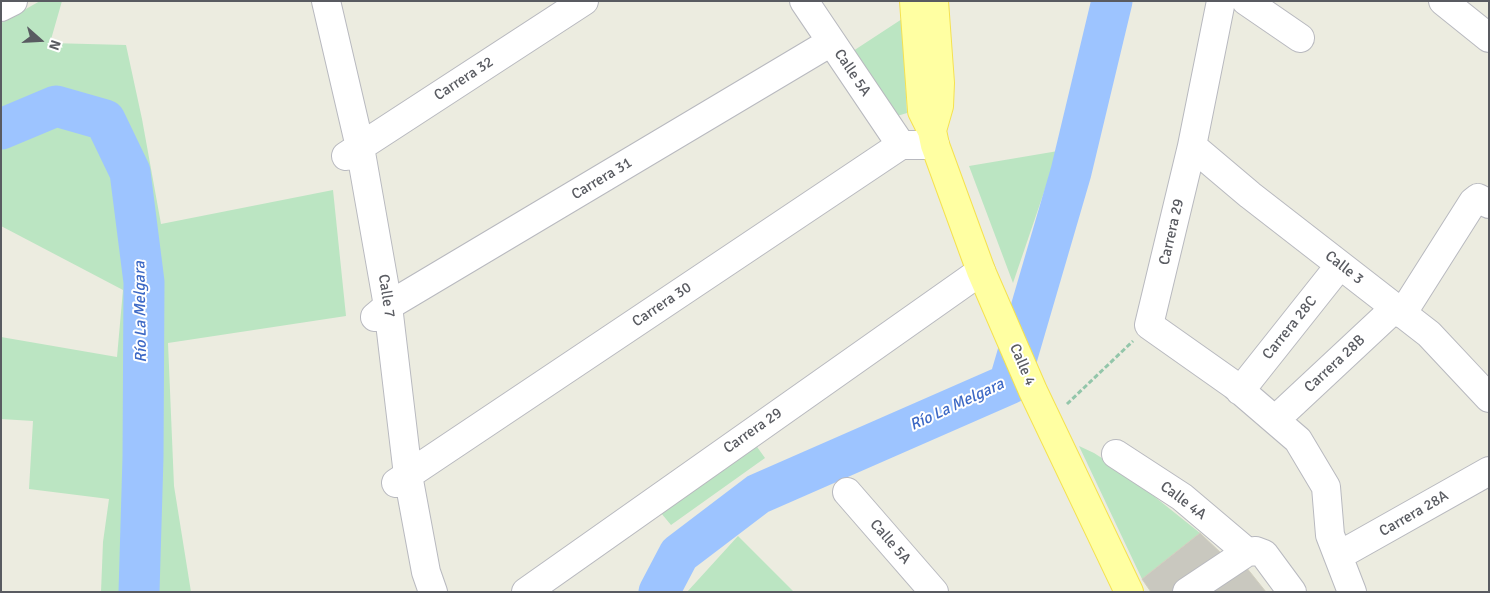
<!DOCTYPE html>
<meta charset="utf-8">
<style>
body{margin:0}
#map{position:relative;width:1490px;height:593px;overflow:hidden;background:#ecece0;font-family:Signika,sans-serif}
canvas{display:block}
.frame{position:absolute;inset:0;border:2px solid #595b61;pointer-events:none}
.north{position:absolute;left:15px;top:15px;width:50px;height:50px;-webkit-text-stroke:4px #fff;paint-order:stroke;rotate:109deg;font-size:14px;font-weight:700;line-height:20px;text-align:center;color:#595b61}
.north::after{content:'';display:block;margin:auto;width:18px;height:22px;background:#595b61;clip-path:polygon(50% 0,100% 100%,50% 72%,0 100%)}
</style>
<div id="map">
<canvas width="1490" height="593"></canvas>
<div class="frame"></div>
<div class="north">N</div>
</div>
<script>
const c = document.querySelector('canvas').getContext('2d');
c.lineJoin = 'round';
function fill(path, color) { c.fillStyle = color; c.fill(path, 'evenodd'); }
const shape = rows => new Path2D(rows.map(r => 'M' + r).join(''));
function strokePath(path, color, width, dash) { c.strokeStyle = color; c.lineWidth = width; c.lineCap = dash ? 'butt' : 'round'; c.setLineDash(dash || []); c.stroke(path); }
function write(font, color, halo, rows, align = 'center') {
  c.font = font + ' Signika,sans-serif'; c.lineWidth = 4; c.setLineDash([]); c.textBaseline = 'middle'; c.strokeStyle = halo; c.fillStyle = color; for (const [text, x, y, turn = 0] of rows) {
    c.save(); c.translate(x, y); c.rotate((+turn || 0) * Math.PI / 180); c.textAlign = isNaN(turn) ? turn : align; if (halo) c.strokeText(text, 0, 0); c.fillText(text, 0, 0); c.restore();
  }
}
const green = shape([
 [40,1,62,1,50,43,126,45,142,119,161,224,333,190,346,316,168,343,174,486,191,592,101,592,103,542,109,499,29,489,33,421,1,419,1,337,117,357,123,290,1,226,1,23],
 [902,19,907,113,897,116,850,53],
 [1058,151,1013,283,969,166],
 [755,444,765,458,671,525,661,513],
 [1079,446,1094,453,1125,473,1200,533,1142,579],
 [738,536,794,592,687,592]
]);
const river = shape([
 [1,129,56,106,105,120,130,172,144,282,143,457,139,592],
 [659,592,679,554,758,494,1009,384,1071,172,1112,1]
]);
const building = shape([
 [1200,533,1222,554,1174,592,1151,592,1142,579,1200,533],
 [1246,567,1266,592,1209,592,1246,567]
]);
const path = shape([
 [1067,404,1133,341]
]);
const minor = shape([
 [326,1,360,147,388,306,408,475,426,572,433,592],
 [804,1,901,145],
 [1221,1,1192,146,1149,325,1234,385,1298,440,1326,487,1330,535,1352,592],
 [1246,1,1300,38],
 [1443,1,1489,38],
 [1,7,13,1],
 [1192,146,1250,195,1429,334,1489,398],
 [346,156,584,1],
 [1402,314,1473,202,1478,198,1489,204],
 [375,317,388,306,831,42],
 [1240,391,1340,265],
 [1275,420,1395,308],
 [1116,454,1182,497,1247,552],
 [396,483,901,145,935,145],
 [847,492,934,592],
 [1338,556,1489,471],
 [526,592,981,271],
 [1187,592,1247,552,1256,551,1264,554,1292,592]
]);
const major = shape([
 [914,1,922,111,932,131,935,145,981,271,1033,391,1129,592],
 [933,127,939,106,940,83,934,1]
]);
const streetNames = [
 ["Calle 5A",852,73,56],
 ["Carrera 32",464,79,-33],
 ["Carrera 31",602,179,-31],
 ["Carrera 29",1172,232,-77],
 ["Calle 3",1344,268,38],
 ["Calle 7",386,296,81],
 ["Carrera 30",662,305,-34],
 ["Carrera 28C",1290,328,-51],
 ["Carrera 28B",1335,364,-43],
 ["Calle 4",1022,365,67],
 ["Carrera 29",753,431,-35],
 ["Calle 4A",1183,501,37],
 ["Carrera 28A",1414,514,-30],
 ["Calle 5A",890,542,49]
];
const waterNames = [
 ["Río La Melgara",141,312,-91],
 ["Río La Melgara",957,405,-25]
];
fill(green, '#bbe5c2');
strokePath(river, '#9dc4ff', 41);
fill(building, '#c9c8bf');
strokePath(building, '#d1cebe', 1);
strokePath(minor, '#b8b9bf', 30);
strokePath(major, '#f5e250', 30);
strokePath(path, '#93c6aa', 3, [5, 2.5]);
strokePath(minor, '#fff', 28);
strokePath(major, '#ffffa2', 28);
write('15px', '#595b61', '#fff', streetNames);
write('italic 16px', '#3d69c5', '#fff', waterNames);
</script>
